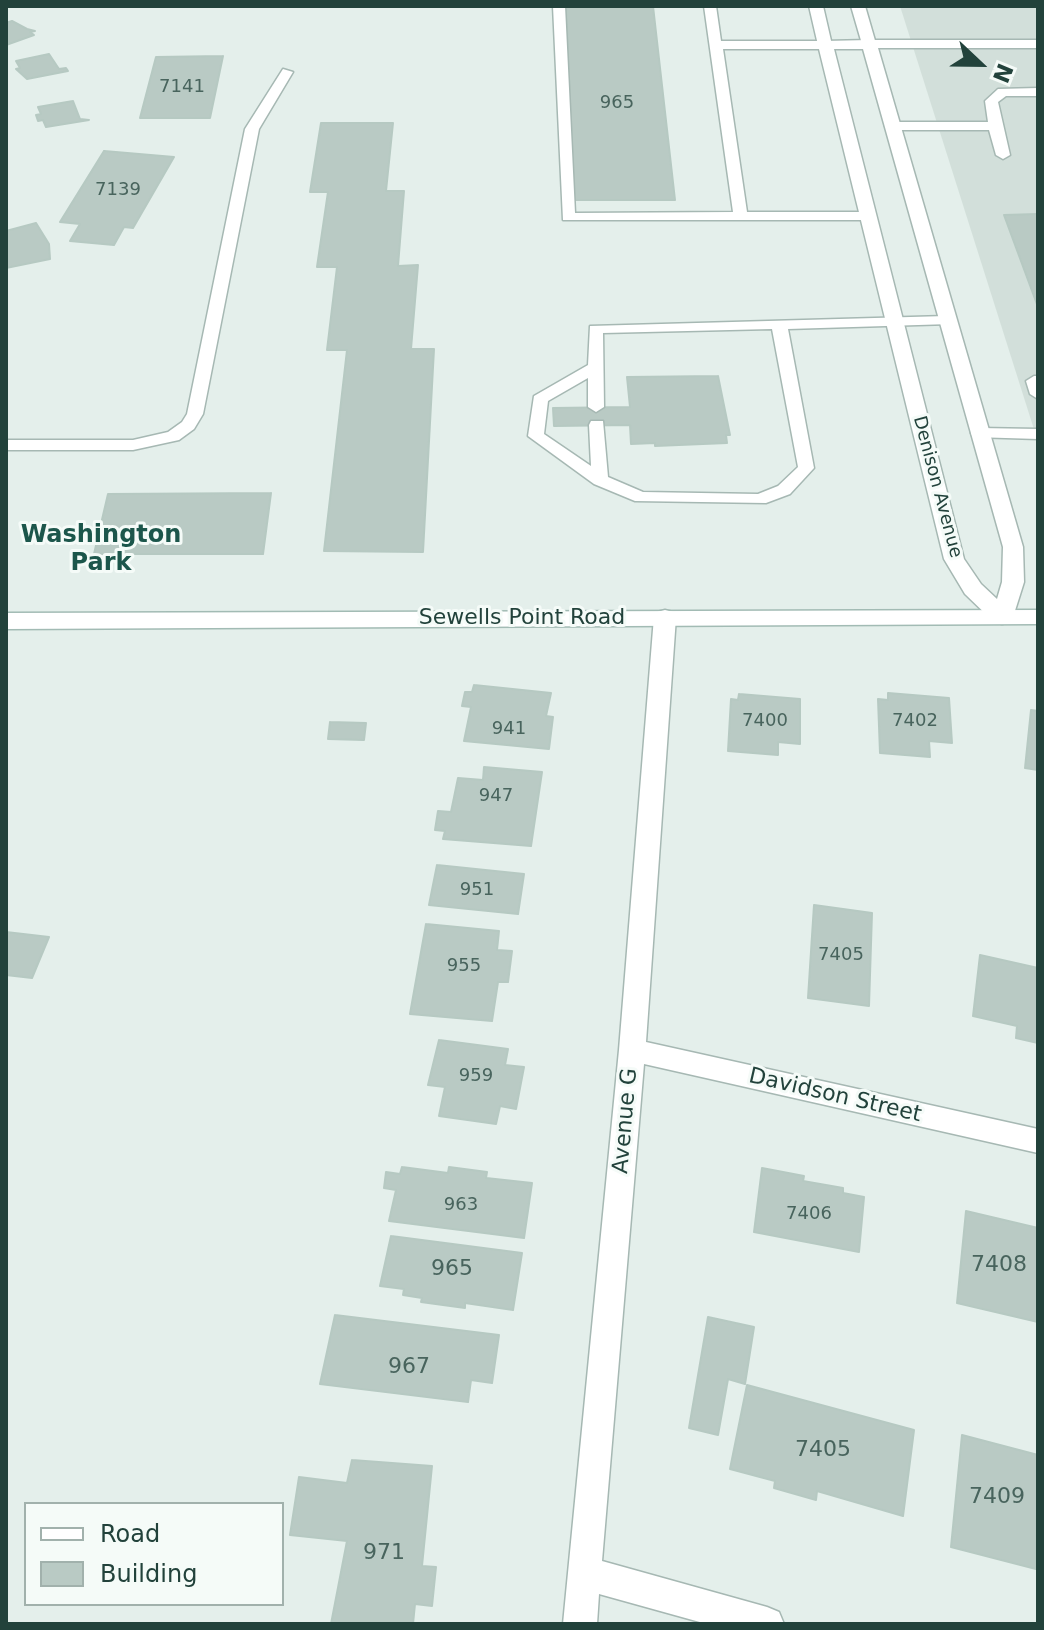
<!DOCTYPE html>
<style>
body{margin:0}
#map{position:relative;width:1044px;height:1630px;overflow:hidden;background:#e4efeb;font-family:"DejaVu Sans",sans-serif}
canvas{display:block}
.frame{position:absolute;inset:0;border:8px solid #22423b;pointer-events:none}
.legend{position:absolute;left:24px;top:1502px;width:260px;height:104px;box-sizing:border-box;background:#f5fbf8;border:2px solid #a1b1ac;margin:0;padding:10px 14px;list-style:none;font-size:24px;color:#22423b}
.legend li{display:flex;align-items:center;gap:16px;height:40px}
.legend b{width:40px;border:2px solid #a1b1ac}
.north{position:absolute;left:940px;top:24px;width:80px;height:80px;-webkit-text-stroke:6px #f5fbf8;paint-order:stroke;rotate:112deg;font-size:22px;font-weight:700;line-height:32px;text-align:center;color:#22423b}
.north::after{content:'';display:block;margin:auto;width:28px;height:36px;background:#22423b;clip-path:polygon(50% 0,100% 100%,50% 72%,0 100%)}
</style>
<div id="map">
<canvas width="1044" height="1630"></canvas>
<div class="frame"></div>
<ul class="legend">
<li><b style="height:10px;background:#fff"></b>Road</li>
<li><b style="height:22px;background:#b9cac4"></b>Building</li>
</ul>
<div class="north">N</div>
</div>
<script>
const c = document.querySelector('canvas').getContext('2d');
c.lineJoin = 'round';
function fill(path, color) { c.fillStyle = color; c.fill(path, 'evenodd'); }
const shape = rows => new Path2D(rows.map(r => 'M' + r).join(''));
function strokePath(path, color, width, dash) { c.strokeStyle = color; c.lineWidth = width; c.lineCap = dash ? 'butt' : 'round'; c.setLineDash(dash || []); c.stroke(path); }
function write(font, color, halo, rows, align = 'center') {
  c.font = font + ' "DejaVu Sans",sans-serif'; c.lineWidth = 6; c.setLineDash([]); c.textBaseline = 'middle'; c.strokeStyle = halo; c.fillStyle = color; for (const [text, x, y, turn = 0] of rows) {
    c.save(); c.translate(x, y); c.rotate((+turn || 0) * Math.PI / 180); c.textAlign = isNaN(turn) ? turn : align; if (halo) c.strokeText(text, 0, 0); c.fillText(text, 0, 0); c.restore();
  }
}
const built = shape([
 [900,6,1038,6,1038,442]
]);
const building = shape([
 [566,6,653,6,675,200,574,200,566,6],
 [12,21,27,29,35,31,30,32,34,35,6,45,6,23,12,21],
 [49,54,59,69,66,68,68,71,27,79,16,69,20,68,16,61,49,54],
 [223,56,210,118,140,118,156,57,223,56],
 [73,101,80,119,89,120,46,127,43,120,38,121,36,115,41,114,38,107,73,101],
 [321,123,393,123,386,191,404,191,398,266,418,265,411,349,434,349,423,552,324,551,347,350,327,350,337,267,317,267,328,192,310,192,321,123],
 [104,151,174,157,133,228,124,227,114,245,70,241,80,224,60,222,104,151],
 [1038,214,1038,307,1004,215,1038,214],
 [36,223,49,244,50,259,6,268,6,231,36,223],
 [718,376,730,435,726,435,727,443,655,446,655,443,631,444,630,425,554,426,553,408,630,407,627,377,718,376],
 [271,493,263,554,94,554,108,494,271,493],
 [474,685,551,693,546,716,553,717,549,749,464,741,471,707,462,706,465,692,472,692,474,685],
 [888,693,949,698,952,743,929,741,930,757,880,753,878,699,888,700,888,693],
 [739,694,800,699,800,744,778,742,778,755,728,751,731,699,738,700,739,694],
 [1031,710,1038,711,1038,770,1025,768,1031,710],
 [330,722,366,723,364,740,328,739,330,722],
 [484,767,542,772,531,846,443,839,445,831,435,830,438,811,451,812,458,778,483,780,484,767],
 [437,865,524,874,518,914,429,905,437,865],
 [814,905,872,913,869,1006,808,998,814,905],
 [426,924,499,931,497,950,512,951,508,982,498,982,492,1021,410,1014,426,924],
 [6,932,49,937,32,978,6,975,6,932],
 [980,955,1038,968,1038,1043,1016,1038,1017,1026,973,1016,980,955],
 [439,1040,508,1049,505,1065,524,1067,516,1109,500,1106,496,1124,439,1116,445,1087,428,1085,439,1040],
 [402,1167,448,1173,449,1167,487,1172,486,1178,532,1183,524,1238,389,1221,396,1190,384,1188,386,1172,400,1174,402,1167],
 [762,1168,804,1176,803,1181,843,1188,843,1193,864,1197,859,1252,754,1232,762,1168],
 [966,1211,1038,1228,1038,1322,957,1303,966,1211],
 [391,1236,522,1253,513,1310,465,1303,465,1308,421,1302,422,1298,403,1295,404,1289,380,1286,391,1236],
 [335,1315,499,1335,492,1383,471,1380,468,1402,320,1384,335,1315],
 [708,1317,754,1327,745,1384,728,1379,718,1435,689,1428,708,1317],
 [747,1385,914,1430,903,1516,817,1491,816,1500,774,1488,775,1481,730,1469,747,1385],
 [962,1435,1038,1455,1036,1569,951,1547,962,1435],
 [352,1460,432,1466,422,1566,436,1567,432,1606,415,1604,413,1624,331,1624,347,1541,290,1535,299,1477,347,1483,352,1460]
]);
const service = shape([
 [553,6,565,6,575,213,733,212,704,6,716,6,721,41,825,41,831,45,825,49,723,49,747,212,868,212,875,216,868,220,563,220,553,6],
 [283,69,293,72,259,129,203,414,194,429,179,440,133,450,6,450,6,440,133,440,168,432,182,422,187,414,245,129,283,69],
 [1038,88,1038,96,1006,96,998,102,1010,155,1003,159,996,155,989,130,892,130,885,126,892,122,988,122,985,101,998,89,1038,88],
 [946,316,951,318,951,324,788,329,814,468,790,494,766,503,635,501,594,484,528,436,534,396,588,365,590,326,946,316],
 [772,329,798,467,778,486,758,494,643,492,608,477,603,421,591,421,589,425,591,466,544,434,548,401,588,378,588,407,596,412,604,407,603,333,772,329],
 [1034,376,1038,376,1038,399,1030,394,1026,381,1034,376],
 [979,428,1038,429,1038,439,973,437,971,433,979,428]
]);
const minor = shape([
 [809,6,823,6,832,45,830,48,820,48,818,45,809,6],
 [851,6,865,6,876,44,874,47,869,48,862,44,851,6],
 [665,610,673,612,676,617,646,1042,1038,1129,1038,1153,644,1064,602,1561,767,1607,779,1612,784,1624,707,1624,599,1594,597,1624,563,1624,619,1050,654,617,657,612,665,610]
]);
const tertiary = shape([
 [869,40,1038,40,1038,48,878,48,1023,547,1024,582,1013,617,1010,622,1002,624,994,622,965,594,944,559,818,45,825,41,869,40],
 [834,49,863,49,1003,547,1002,582,997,599,981,584,964,559,834,49]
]);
const secondary = shape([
 [1038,610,1038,624,6,629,6,613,1038,610]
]);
const numberNames = [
 ["7141",182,87],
 ["965",617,103],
 ["7139",118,190],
 ["7400",765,721],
 ["7402",915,721],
 ["941",509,729],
 ["947",496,796],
 ["951",477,890],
 ["7405",841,955],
 ["955",464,966],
 ["959",476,1076],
 ["963",461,1205],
 ["7406",809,1214]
];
const farStreetnames = [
 ["Denison Avenue",937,487,75]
];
const streetNames = [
 ["Sewells Point Road",522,618],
 ["Davidson Street",835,1096,13],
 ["Avenue G",626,1121,-85]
];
const nearNumbernames = [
 ["7408",999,1265],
 ["965",452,1269],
 ["967",409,1367],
 ["7405",823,1450],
 ["7409",997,1497],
 ["971",384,1553]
];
const neighbourhoodNames = [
 ["Washington",101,536],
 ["Park",101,564]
];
fill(built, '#d2dfda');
fill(building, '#b9cac4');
strokePath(building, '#b6c9c2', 2);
strokePath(service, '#a6b8b3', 3);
strokePath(minor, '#a6b8b3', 3);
strokePath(tertiary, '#a6b8b3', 3);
strokePath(secondary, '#a2bbb4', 3);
fill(service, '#fff');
fill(minor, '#fff');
fill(tertiary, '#fff');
fill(secondary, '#fff');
write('18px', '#48645d', null, numberNames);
write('18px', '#22423b', '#f5fbf8', farStreetnames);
write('22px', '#22423b', '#f5fbf8', streetNames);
write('22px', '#48645d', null, nearNumbernames);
write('bold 24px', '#1c564b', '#f5fbf8', neighbourhoodNames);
</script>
